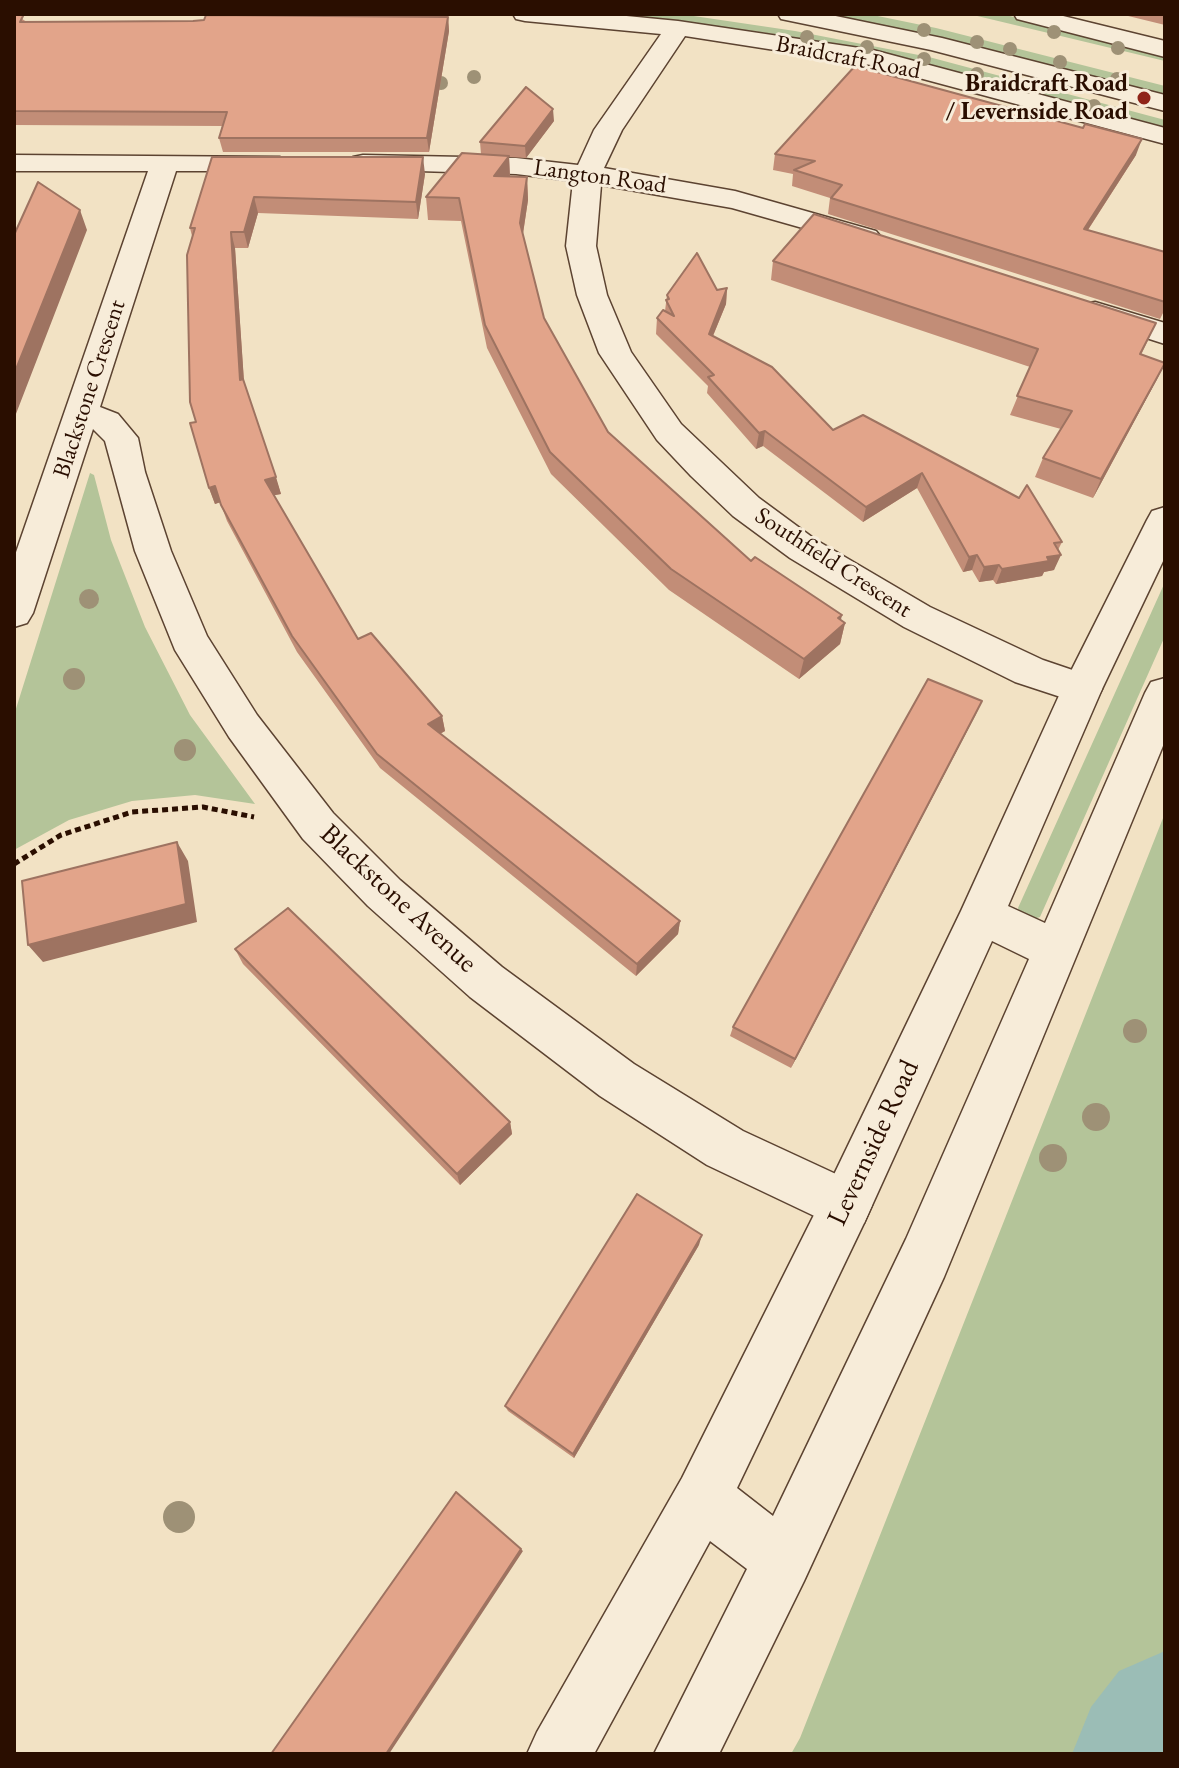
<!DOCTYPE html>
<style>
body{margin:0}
#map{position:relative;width:1179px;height:1768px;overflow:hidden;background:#f2e2c4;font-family:"EB Garamond",serif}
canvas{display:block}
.frame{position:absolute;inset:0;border:16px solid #2a0e00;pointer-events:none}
</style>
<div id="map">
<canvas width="1179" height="1768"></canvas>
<div class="frame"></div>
</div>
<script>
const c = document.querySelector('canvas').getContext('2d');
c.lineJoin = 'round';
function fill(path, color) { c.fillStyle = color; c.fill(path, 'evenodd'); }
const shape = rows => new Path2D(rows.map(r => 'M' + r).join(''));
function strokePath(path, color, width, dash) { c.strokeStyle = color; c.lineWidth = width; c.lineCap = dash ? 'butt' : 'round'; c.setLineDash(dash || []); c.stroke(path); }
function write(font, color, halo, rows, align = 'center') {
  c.font = font + ' "EB Garamond",serif'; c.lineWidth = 6; c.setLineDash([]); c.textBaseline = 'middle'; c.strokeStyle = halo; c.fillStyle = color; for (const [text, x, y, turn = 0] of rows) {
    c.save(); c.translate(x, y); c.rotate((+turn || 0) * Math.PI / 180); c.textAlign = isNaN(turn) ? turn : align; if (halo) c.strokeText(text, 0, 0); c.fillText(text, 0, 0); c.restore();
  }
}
const green = shape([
 [623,14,687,15,795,31,929,57,1165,120,1165,127,966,74,870,52,782,35],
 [828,14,868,14,936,28,1165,86,1165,94,929,35],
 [969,14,1002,14,1165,55,1165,61],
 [90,473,94,475,111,540,145,627,190,715,255,804,195,795,132,801,69,820,14,850,14,715],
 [1165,582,1165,636,1040,917,1034,919,1020,914,1018,908],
 [1165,813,1165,1754,791,1754,800,1738]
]);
const river = shape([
 [1165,1651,1165,1754,1072,1754,1091,1707,1119,1671,1165,1651]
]);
const path = shape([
 [14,864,61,835,132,812,203,807,254,817]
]);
const minor = shape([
 [513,14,606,14,678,21,873,50,1165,128,1165,144,871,65,685,36,622,130,604,168,735,191,876,231,881,237,876,243,866,246,732,208,601,185,596,246,607,295,631,352,681,424,759,498,816,540,930,607,1043,660,1096,678,1102,689,1096,700,1082,704,1015,682,904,627,790,558,733,516,691,476,657,440,599,353,577,295,566,246,573,181,516,174,353,169,349,163,353,157,363,155,516,158,578,165,594,130,661,34,525,21,516,19,513,14],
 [1014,14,1055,14,1165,41,1165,57,1017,19,1014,14],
 [14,155,280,157,284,163,280,169,270,171,176,171,100,407,118,414,138,438,145,472,171,551,207,636,257,715,333,813,400,880,502,967,634,1064,743,1131,864,1187,872,1205,864,1223,846,1231,707,1165,600,1096,470,997,368,906,303,839,229,737,175,650,135,551,105,441,93,429,33,613,27,623,14,627,14,558,148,171,14,171,14,155],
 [1095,302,1165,323,1165,344,1084,318,1079,311,1084,304,1095,302]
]);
const tertiary = shape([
 [778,14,826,14,942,38,1165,95,1165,111,931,50,781,19,778,14],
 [1165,507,1165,557,1102,689,1008,906,1045,923,1145,693,1151,682,1165,678,1165,741,944,1277,804,1581,719,1754,654,1754,747,1569,710,1541,594,1754,527,1754,537,1732,682,1478,828,1187,961,911,1062,689,1147,520,1152,511,1165,507],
 [992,941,1029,959,906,1239,773,1516,737,1488,864,1223,992,941]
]);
const trees = [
 [924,30,7],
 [1054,32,7],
 [807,37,7],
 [977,42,7],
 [867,47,7],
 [1118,48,7],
 [1010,49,7],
 [924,59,7],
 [1060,62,7],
 [977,74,7],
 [474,77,7],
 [1117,79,7],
 [441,83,7],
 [1029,87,7],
 [1094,106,7],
 [89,599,10],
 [74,679,11],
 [185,750,11],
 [1135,1031,12],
 [1096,1117,14],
 [1053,1158,14],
 [179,1517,16]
];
const wall = shape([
 [14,14,27,22,193,21,448,17,449,31,429,152,223,152,219,138,222,126,14,125],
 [1120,14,1165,14,1165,25],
 [554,121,526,158,509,157,510,177,527,177,528,200,523,234,544,318,608,432,751,561,845,623,840,644,799,679,669,590,551,474,487,348,461,221,428,220,426,197,481,154,480,142],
 [775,154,1136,155,1088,230,1165,252,1165,309,1160,319,828,214,830,198,792,186,793,174,773,170],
 [212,157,425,174,418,219,258,213,248,248,235,248,244,383,281,494,274,495,358,639,442,716,445,731,440,734,680,921,678,934,636,976,380,768,297,652,227,521,220,502,215,504,209,488,196,422,192,236,190,228],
 [773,261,1156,323,1141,355,1165,363,1156,381,1093,498,1035,477,1043,458,1061,429,1010,415,1030,367,771,280],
 [727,288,726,304,713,336,833,430,863,415,1062,542,1058,550,1054,570,1044,572,1042,576,996,584,993,580,979,582,972,570,963,572,917,488,863,522,763,446,756,449,707,393,708,386,656,334,657,318,665,311,667,295],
 [976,714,791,1068,730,1036,733,1027],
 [235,949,510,1122,512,1134,460,1185,243,964],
 [699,1245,574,1458,508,1411,505,1406]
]);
const shadedWall = shape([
 [448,17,449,31,429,152,427,138],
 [553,109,554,121,526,158,525,146],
 [1142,139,1136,155,1078,245,1084,229],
 [509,156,510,179,494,176],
 [423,157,425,174,418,219,416,202],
 [527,177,528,200,521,246,520,223],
 [254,197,258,213,248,248,244,232],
 [80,210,87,230,14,419,14,374],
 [231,232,235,248,245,396,240,380],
 [727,288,726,304,707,350,709,334],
 [1165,363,1156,381,1093,498,1101,479],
 [765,431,763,446,756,449,759,433],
 [922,473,917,488,863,522,866,507],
 [276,477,281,494,270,496,265,480],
 [215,486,221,502,215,504,209,488],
 [977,555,972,570,963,572,969,557],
 [1061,555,1054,570,1044,572,1042,576,996,584,1002,569,1047,557],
 [999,565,993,580,979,582,984,567],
 [842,615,839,629,845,623,840,644,799,679,804,659,838,618],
 [982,701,976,714,791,1068,795,1059],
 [442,716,445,731,430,739,428,724],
 [177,842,188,861,197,922,43,962,28,945],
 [680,921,678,934,636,976,637,964],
 [510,1122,512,1134,460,1185,457,1174],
 [702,1235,699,1245,574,1458,573,1454],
 [456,1492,523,1551,389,1754,386,1754]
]);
const building = shape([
 [14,14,24,14,20,22,193,21,204,20,206,15,448,17,427,138,219,138,227,112,14,111,14,14],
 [855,66,1083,128,1085,124,1142,139,1084,229,1165,252,1165,302,831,198,842,185,794,170,815,161,775,154,855,66],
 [526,87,553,109,525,146,480,142,526,87],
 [462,153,509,156,494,176,527,177,520,223,544,318,608,432,751,561,755,557,842,615,838,618,845,623,804,659,671,569,550,452,485,325,459,198,426,197,462,153],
 [212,157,423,157,416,202,254,197,244,232,231,232,240,380,243,379,276,477,265,480,358,639,371,633,442,716,428,724,680,921,637,964,377,754,292,636,221,505,215,486,209,488,190,423,196,422,190,402,187,255,195,228,190,228,212,157],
 [38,182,80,210,14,374,14,235,38,182],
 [814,214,1156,323,1140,354,1165,363,1101,479,1043,458,1072,411,1017,396,1038,349,773,261,814,214],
 [697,253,717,290,727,288,709,334,772,367,833,430,863,415,1019,498,1027,485,1062,542,1054,543,1061,555,1047,557,1049,561,1002,569,999,565,984,567,977,555,969,557,922,473,866,507,765,431,759,433,708,377,714,375,657,318,663,310,674,316,666,300,669,299,667,295,697,253],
 [928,679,982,701,795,1059,733,1027,928,679],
 [177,842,186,904,28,945,22,881,177,842],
 [288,908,510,1122,457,1174,235,949,288,908],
 [637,1194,702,1235,573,1454,505,1406,637,1194],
 [456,1492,521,1549,386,1754,271,1754,456,1492]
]);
const markers = [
 [1144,98,8,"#8f2418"]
];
const farStreetnames = [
 ["Braidcraft Road",848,58,11],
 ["Langton Road",600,177,8],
 ["Blackstone Crescent",90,389,-72],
 ["Southfield Crescent",833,563,33]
];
const farPoinames = [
 ["Braidcraft Road",1128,84],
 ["/ Levernside Road",1128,112]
];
const streetNames = [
 ["Blackstone Avenue",398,899,43],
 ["Levernside Road",874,1143,-65]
];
fill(green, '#b4c499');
fill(river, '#9bbdb6');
strokePath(minor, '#5c4331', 3);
strokePath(tertiary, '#5c4331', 3);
strokePath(path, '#2a0e00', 5, [6, 4]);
fill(minor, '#f7ecd9');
fill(tertiary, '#f7ecd9');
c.fillStyle = '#9e9176';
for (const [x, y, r] of trees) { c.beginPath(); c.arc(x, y, r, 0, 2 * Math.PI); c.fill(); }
fill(wall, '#c28d77');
fill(shadedWall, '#9e7361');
fill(building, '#e2a48a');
strokePath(building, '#9e7361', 2);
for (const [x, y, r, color] of markers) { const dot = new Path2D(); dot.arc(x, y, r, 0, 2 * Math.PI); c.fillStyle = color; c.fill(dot); strokePath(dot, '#f7ecd9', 3); }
write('24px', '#2a0e00', '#f7ecd9', farStreetnames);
write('bold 24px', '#2a0e00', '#f7ecd9', farPoinames, 'right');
write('28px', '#2a0e00', '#f7ecd9', streetNames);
</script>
